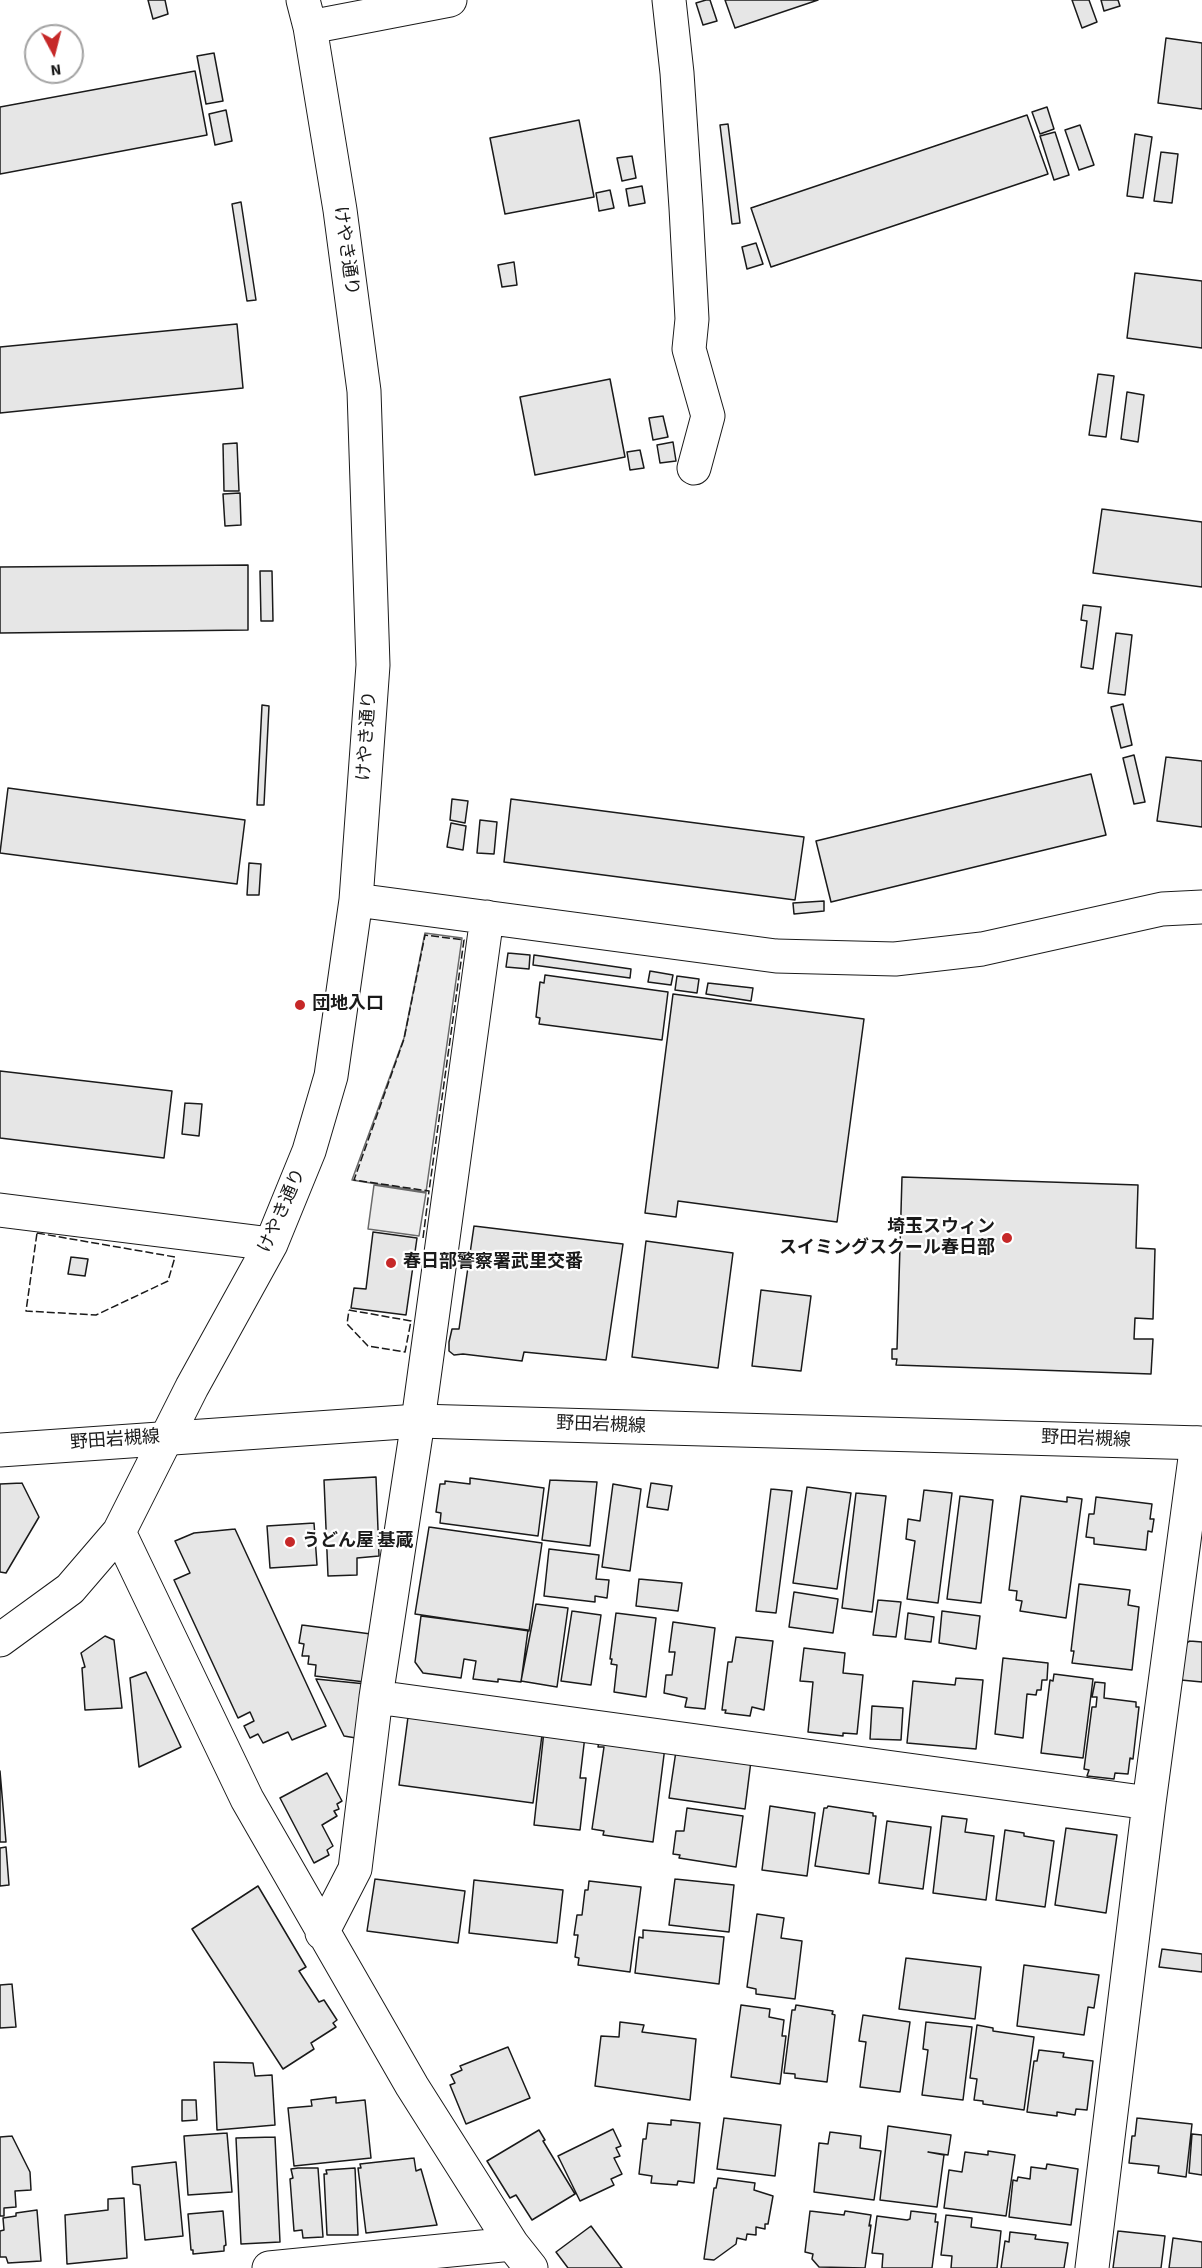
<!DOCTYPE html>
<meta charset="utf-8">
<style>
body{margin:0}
#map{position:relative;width:1202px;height:2268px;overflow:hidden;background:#fff;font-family:"Source Sans 3",sans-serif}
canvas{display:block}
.north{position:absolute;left:24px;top:24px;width:60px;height:60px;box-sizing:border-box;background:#fff;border:2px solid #a3a3a3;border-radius:50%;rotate:173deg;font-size:16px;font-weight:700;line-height:24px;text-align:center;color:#1a1a1a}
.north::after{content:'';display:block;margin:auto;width:21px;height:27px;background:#c62828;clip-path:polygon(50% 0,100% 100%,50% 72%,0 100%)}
</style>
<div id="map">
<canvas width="1202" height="2268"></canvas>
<div class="north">N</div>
</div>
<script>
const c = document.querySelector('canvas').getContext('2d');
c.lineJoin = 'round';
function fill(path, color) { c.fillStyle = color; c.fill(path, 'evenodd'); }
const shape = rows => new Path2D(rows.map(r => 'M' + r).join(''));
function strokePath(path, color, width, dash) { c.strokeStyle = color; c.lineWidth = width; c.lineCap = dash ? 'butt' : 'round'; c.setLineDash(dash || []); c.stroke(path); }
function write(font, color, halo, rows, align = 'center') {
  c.font = font + ' "Source Sans 3","Noto Sans JP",sans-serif'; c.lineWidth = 4.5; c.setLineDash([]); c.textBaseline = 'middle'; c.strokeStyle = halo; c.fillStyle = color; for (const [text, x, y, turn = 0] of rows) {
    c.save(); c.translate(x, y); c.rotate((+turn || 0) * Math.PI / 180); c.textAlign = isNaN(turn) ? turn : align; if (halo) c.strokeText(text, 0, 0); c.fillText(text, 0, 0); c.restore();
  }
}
const built = shape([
 [425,933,462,938,426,1192,352,1180,404,1038,425,933],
 [374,1185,426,1193,419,1236,368,1229,374,1185]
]);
const building = shape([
 [148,0,165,0,168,14,153,19,148,0],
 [706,0,710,0,717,21,703,25,696,3,706,0],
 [725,0,818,0,735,28,725,0],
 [1072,0,1089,0,1097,22,1082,28,1072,0],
 [1101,0,1118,0,1120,6,1104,11,1101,0],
 [1166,38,1202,43,1202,109,1158,103,1166,38],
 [214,53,223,101,206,104,197,56,214,53],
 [195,71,207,135,0,174,0,107,195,71],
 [1047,107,1054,129,1040,134,1032,112,1047,107],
 [226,110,232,141,215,145,209,114,226,110],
 [1027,115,1048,174,771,267,751,208,1027,115],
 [579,120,594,197,505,214,490,138,579,120],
 [728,124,740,223,732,224,720,125,728,124],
 [1080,125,1094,165,1079,170,1065,130,1080,125],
 [1055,132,1069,175,1054,180,1040,136,1055,132],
 [1135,134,1152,137,1143,198,1127,196,1135,134],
 [1161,152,1178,154,1172,203,1154,201,1161,152],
 [632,156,636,178,622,181,617,158,632,156],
 [642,186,645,203,629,206,626,189,642,186],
 [610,190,614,208,599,211,596,193,610,190],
 [241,202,256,300,247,301,232,204,241,202],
 [756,243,763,264,747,269,742,247,756,243],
 [514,262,517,285,502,287,498,265,514,262],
 [1135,273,1202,281,1202,348,1127,338,1135,273],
 [237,324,243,388,0,413,0,347,237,324],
 [1098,374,1114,376,1106,437,1089,435,1098,374],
 [610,379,625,457,535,475,520,397,610,379],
 [1127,392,1144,395,1138,442,1121,439,1127,392],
 [663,416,668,437,653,440,649,418,663,416],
 [673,442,676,461,660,463,657,445,673,442],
 [237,443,239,491,224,491,223,444,237,443],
 [640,450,644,468,630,470,627,452,640,450],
 [240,493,241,525,225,526,223,494,240,493],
 [1102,509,1202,522,1202,587,1093,573,1102,509],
 [248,565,248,630,0,633,0,567,248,565],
 [260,571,272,571,273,621,261,621,260,571],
 [1083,605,1101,607,1093,669,1081,667,1087,621,1081,620,1083,605],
 [1116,633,1132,635,1125,695,1108,693,1116,633],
 [1123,704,1132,745,1121,748,1111,707,1123,704],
 [262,705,269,706,264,805,257,805,262,705],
 [1134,755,1145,802,1134,804,1123,758,1134,755],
 [1166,757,1202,761,1202,827,1157,821,1166,757],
 [1091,774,1106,835,831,902,816,841,1091,774],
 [8,788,245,820,237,884,0,853,8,788],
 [452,799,468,801,465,823,450,820,452,799],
 [511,799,804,837,795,900,504,862,511,799],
 [480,820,497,822,494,854,477,853,480,820],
 [451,823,466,826,463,850,447,847,451,823],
 [249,863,261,864,259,895,247,895,249,863],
 [824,901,824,911,794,914,793,903,824,901],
 [508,953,530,955,529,969,506,967,508,953],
 [534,955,631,969,630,978,533,965,534,955],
 [650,971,673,975,671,985,648,982,650,971],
 [545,975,668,992,662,1040,539,1024,540,1018,536,1017,540,982,544,983,545,975],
 [677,976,699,979,697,993,675,990,677,976],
 [708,983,753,988,751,1001,706,994,708,983],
 [673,994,864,1019,837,1222,678,1201,676,1217,645,1213,673,994],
 [0,1071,172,1091,164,1158,0,1138,0,1071],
 [185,1103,202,1104,199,1136,182,1134,185,1103],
 [902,1177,1138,1185,1136,1248,1155,1249,1153,1319,1135,1318,1134,1339,1153,1339,1151,1374,896,1365,897,1359,892,1359,892,1349,897,1349,902,1177],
 [474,1226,623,1244,606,1360,524,1352,522,1361,463,1354,454,1355,449,1351,449,1342,452,1329,459,1329,474,1226],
 [373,1232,417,1238,406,1315,351,1308,354,1288,366,1289,373,1232],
 [646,1241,733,1253,718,1368,632,1357,646,1241],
 [71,1257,88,1259,85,1276,68,1274,71,1257],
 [761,1290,811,1296,801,1371,752,1366,761,1290],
 [376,1477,379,1556,357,1558,357,1575,328,1576,324,1480,376,1477],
 [470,1478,544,1488,538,1536,440,1523,441,1513,436,1512,440,1484,445,1484,445,1481,470,1484,470,1478],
 [550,1480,597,1482,590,1546,542,1540,550,1480],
 [22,1483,39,1517,6,1573,0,1572,0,1484,22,1483],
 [651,1483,672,1486,668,1510,647,1507,651,1483],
 [613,1484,641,1489,630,1571,602,1567,613,1484],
 [807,1487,851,1493,837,1589,793,1583,807,1487],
 [771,1489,792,1491,776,1613,756,1611,771,1489],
 [924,1490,952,1493,938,1603,907,1599,915,1541,906,1539,908,1519,920,1521,924,1490],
 [856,1493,886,1496,872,1612,842,1608,856,1493],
 [960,1496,993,1500,981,1603,947,1599,960,1496],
 [1021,1496,1067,1502,1067,1497,1082,1499,1066,1618,1020,1611,1022,1601,1016,1600,1017,1591,1009,1590,1021,1496],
 [1096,1497,1152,1504,1150,1519,1154,1519,1152,1532,1148,1531,1146,1550,1094,1544,1094,1538,1086,1537,1089,1514,1094,1514,1096,1497],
 [314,1523,317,1565,270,1568,267,1526,314,1523],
 [429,1527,542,1543,529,1631,415,1614,429,1527],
 [235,1529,326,1726,292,1740,288,1732,263,1743,258,1734,250,1738,244,1726,254,1721,250,1712,238,1718,174,1580,190,1573,175,1541,194,1533,235,1529],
 [549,1549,599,1555,596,1579,609,1580,607,1598,595,1596,595,1602,544,1596,549,1549],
 [639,1579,682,1583,678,1611,636,1606,639,1579],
 [1079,1584,1130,1590,1128,1605,1139,1607,1132,1670,1072,1663,1074,1651,1071,1651,1079,1584],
 [794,1592,838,1599,833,1633,789,1627,794,1592],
 [878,1600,901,1602,896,1637,873,1635,878,1600],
 [536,1604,568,1608,557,1687,521,1681,536,1604],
 [572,1611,601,1615,591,1685,561,1681,572,1611],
 [942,1611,980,1616,976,1649,939,1643,942,1611],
 [616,1613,656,1618,646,1697,614,1692,617,1665,611,1664,612,1659,610,1659,616,1613],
 [908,1613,934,1617,931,1642,905,1639,908,1613],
 [421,1616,528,1630,521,1682,498,1679,498,1682,473,1679,476,1661,464,1659,461,1678,423,1673,415,1662,421,1616],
 [673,1622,715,1628,705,1709,685,1707,687,1698,664,1693,666,1675,672,1675,675,1652,669,1652,673,1622],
 [302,1625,371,1634,365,1682,315,1676,316,1665,308,1664,309,1656,302,1656,304,1644,299,1643,302,1625],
 [105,1636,114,1640,122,1708,85,1710,82,1668,85,1667,81,1653,105,1636],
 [736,1637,773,1641,764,1710,752,1707,750,1716,725,1713,726,1710,722,1710,728,1662,732,1662,736,1637],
 [1190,1641,1202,1642,1202,1682,1181,1680,1184,1644,1190,1641],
 [804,1648,845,1653,843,1673,863,1675,857,1734,843,1733,843,1736,808,1732,813,1682,800,1681,804,1648],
 [1003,1658,1048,1663,1047,1680,1042,1680,1041,1690,1037,1690,1036,1695,1027,1694,1023,1738,995,1734,1003,1658],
 [146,1672,181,1747,139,1767,130,1678,146,1672],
 [1054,1674,1093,1679,1083,1758,1041,1753,1050,1680,1053,1681,1054,1674],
 [956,1678,983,1680,976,1749,907,1743,913,1681,955,1685,956,1678],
 [316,1679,366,1684,356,1738,344,1736,316,1679],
 [1095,1682,1105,1683,1104,1698,1136,1702,1136,1707,1139,1707,1133,1759,1130,1758,1128,1774,1115,1773,1114,1779,1087,1776,1089,1770,1084,1769,1092,1707,1096,1707,1097,1697,1092,1697,1095,1682],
 [872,1706,903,1708,901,1740,870,1739,872,1706],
 [408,1717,542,1735,533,1803,399,1785,408,1717],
 [544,1731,585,1736,580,1778,586,1778,580,1830,534,1825,544,1731],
 [600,1737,665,1747,653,1842,603,1835,604,1831,592,1829,604,1747,598,1747,600,1737],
 [676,1751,751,1761,745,1809,669,1798,676,1751],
 [0,1771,6,1842,0,1842,0,1771],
 [327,1773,342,1801,337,1804,339,1809,334,1811,337,1816,322,1825,333,1846,327,1850,329,1855,314,1863,280,1798,327,1773],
 [770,1806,815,1813,807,1876,762,1870,770,1806],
 [828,1806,873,1813,873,1816,876,1816,869,1874,815,1866,824,1808,827,1808,828,1806],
 [687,1808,743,1816,736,1867,679,1858,680,1855,673,1854,676,1831,684,1831,687,1808],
 [942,1816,967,1819,965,1832,994,1836,986,1900,933,1893,942,1816],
 [887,1821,931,1827,923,1889,879,1883,887,1821],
 [1066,1828,1117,1835,1106,1913,1055,1905,1066,1828],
 [1005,1830,1024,1833,1024,1836,1054,1841,1045,1907,996,1900,1005,1830],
 [6,1847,9,1885,0,1886,0,1848,6,1847],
 [375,1879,465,1891,458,1943,367,1931,375,1879],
 [675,1879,734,1885,729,1932,669,1925,675,1879],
 [474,1880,563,1890,557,1943,469,1933,474,1880],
 [589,1881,641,1887,630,1972,578,1965,579,1958,575,1957,578,1935,574,1935,577,1915,582,1915,585,1890,588,1890,589,1881],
 [258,1886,306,1967,299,1971,319,2002,324,2000,337,2020,333,2023,336,2027,311,2043,314,2049,283,2069,192,1929,258,1886],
 [757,1914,784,1918,781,1938,802,1941,795,1999,756,1994,756,1989,747,1987,757,1914],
 [643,1930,724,1937,719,1984,635,1973,639,1937,643,1938,643,1930],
 [1162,1949,1202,1954,1202,1972,1159,1967,1162,1949],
 [906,1958,981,1967,975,2019,899,2009,906,1958],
 [1024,1965,1099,1975,1094,2008,1088,2007,1084,2035,1017,2026,1024,1965],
 [12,1984,16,2027,0,2028,0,1985,12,1984],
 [741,2005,770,2009,769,2017,784,2020,782,2036,786,2036,780,2084,731,2077,741,2005],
 [796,2005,833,2011,832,2014,835,2015,827,2082,795,2078,795,2074,784,2073,792,2010,795,2010,796,2005],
 [863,2015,910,2022,900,2092,860,2087,866,2042,859,2041,863,2015],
 [620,2022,644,2025,642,2032,696,2039,690,2100,595,2086,601,2036,619,2037,620,2022],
 [926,2022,972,2027,963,2100,922,2095,928,2050,923,2049,926,2022],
 [977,2025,993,2028,993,2031,1034,2037,1024,2110,983,2104,983,2101,974,2100,977,2079,970,2078,977,2025],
 [508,2047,530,2098,466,2124,450,2085,455,2083,451,2075,462,2070,460,2066,508,2047],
 [1039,2050,1064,2053,1063,2057,1093,2061,1087,2110,1076,2109,1075,2115,1057,2112,1057,2116,1027,2112,1034,2061,1037,2061,1039,2050],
 [214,2062,253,2063,255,2076,272,2075,275,2125,217,2130,214,2062],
 [336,2097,336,2103,365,2100,371,2158,294,2166,288,2108,312,2106,311,2100,336,2097],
 [182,2100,196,2100,197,2120,182,2121,182,2100],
 [724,2118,781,2125,775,2176,717,2169,724,2118],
 [1137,2118,1192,2124,1186,2177,1158,2173,1159,2166,1129,2163,1132,2136,1135,2136,1137,2118],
 [671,2120,700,2123,694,2183,678,2181,677,2185,651,2183,652,2176,639,2174,643,2139,646,2139,648,2123,671,2125,671,2120],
 [888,2126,951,2135,948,2155,928,2152,944,2155,937,2207,880,2200,888,2126],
 [613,2129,621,2146,616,2148,620,2156,614,2158,622,2174,611,2179,614,2185,580,2201,558,2156,613,2129],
 [539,2130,545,2140,543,2141,575,2194,532,2220,516,2195,510,2198,487,2161,539,2130],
 [830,2132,861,2136,860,2148,881,2151,874,2200,814,2192,819,2143,828,2144,830,2132],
 [227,2133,232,2192,188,2195,184,2136,227,2133],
 [1192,2134,1202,2135,1202,2175,1189,2173,1192,2134],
 [12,2136,30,2172,31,2190,15,2191,16,2207,4,2208,4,2216,0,2216,0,2137,12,2136],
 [275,2137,280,2242,241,2244,236,2138,275,2137],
 [988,2151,1015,2155,1006,2216,944,2208,949,2170,962,2172,965,2152,988,2155,988,2151],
 [414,2158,416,2171,421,2169,437,2225,366,2233,358,2168,361,2168,360,2164,414,2158],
 [176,2162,183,2236,145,2240,140,2185,133,2184,132,2167,176,2162],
 [1047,2164,1078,2169,1071,2225,1009,2217,1013,2180,1017,2181,1018,2177,1030,2179,1031,2167,1046,2169,1047,2164],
 [298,2168,318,2168,323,2237,303,2238,302,2230,294,2231,290,2179,293,2178,291,2169,298,2168],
 [355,2168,358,2235,327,2235,324,2174,327,2174,326,2170,355,2168],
 [718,2178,755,2183,754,2190,773,2196,768,2224,765,2224,765,2229,756,2227,756,2235,747,2234,746,2240,737,2238,736,2244,714,2260,704,2259,714,2188,716,2188,718,2178],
 [124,2198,127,2258,67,2264,65,2215,108,2210,108,2199,124,2198],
 [37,2210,41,2261,8,2263,6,2257,0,2257,0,2231,4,2230,3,2218,16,2216,16,2213,37,2210],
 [223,2211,226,2245,224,2246,224,2251,193,2254,193,2250,191,2250,188,2214,223,2211],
 [810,2211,844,2215,845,2211,871,2215,869,2226,871,2225,865,2268,819,2267,812,2259,813,2254,805,2252,810,2211],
 [911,2211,936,2214,935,2222,938,2222,932,2268,882,2268,883,2254,872,2253,877,2216,907,2220,910,2219,911,2211],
 [946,2215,972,2218,971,2227,1001,2231,997,2268,951,2268,952,2256,941,2255,946,2215],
 [591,2226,622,2268,568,2268,556,2252,591,2226],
 [1118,2231,1165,2236,1161,2268,1113,2268,1118,2231],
 [1010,2232,1036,2235,1035,2239,1068,2243,1064,2268,1001,2268,1005,2241,1009,2242,1010,2232],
 [1173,2238,1202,2242,1202,2268,1169,2268,1173,2238]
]);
const minor = shape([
 [669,0,677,73,686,208,692,319,689,349,708,416,694,468],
 [310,27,450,0],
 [356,900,776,956,895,959,982,949,1162,909,1202,907],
 [0,1210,271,1244],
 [119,1532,247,1799,412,2086,512,2244,531,2268],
 [0,1640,70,1589,119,1532,192,1387,271,1244,309,1151,331,1076,356,900,373,665,364,391,340,210,310,27,303,0],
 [376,1697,1149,1803],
 [322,1933,355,1869,376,1697,418,1421,487,917],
 [269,2268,512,2244],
 [1092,2268,1149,1803,1197,1443]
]);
const major = shape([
 [0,1450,418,1421,1202,1443]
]);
const fence = shape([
 [37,1233,175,1257,168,1281,96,1315,26,1311,37,1233],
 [423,1238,429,1191,354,1180,404,1039,425,935,464,940,429,1191],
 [349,1310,411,1321,405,1352,368,1346,347,1324,349,1310]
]);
const markers = [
 [300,1005,6,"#c62828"],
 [1007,1238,6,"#c62828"],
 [391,1263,6,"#c62828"],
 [290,1542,6,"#c62828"]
];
const streetNames = [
 ["けやき通り",345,251,82],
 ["けやき通り",368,736,-86],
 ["けやき通り",283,1211,-66],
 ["野田岩槻線",601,1426,2],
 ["野田岩槻線",1086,1440,2],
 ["野田岩槻線",115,1441,-4]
];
const poiNames = [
 ["団地入口",312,1005],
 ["埼玉スウィン",995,1228,"right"],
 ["スイミングスクール春日部",995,1249,"right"],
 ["春日部警察署武里交番",403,1263],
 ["うどん屋 基蔵",302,1542]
];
fill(built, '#ededed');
strokePath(built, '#6a6a6a', 1.5);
fill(building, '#e6e6e6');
strokePath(building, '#1a1a1a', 1.5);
strokePath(minor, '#1a1a1a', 35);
strokePath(major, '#1a1a1a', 35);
strokePath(minor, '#fff', 33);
strokePath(major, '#fff', 33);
strokePath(fence, '#1a1a1a', 1.5, [8, 3]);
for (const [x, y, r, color] of markers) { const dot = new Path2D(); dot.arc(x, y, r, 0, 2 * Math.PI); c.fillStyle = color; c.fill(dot); strokePath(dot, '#fff', 2); }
write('18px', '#1a1a1a', '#fff', streetNames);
write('bold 18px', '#1a1a1a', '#fff', poiNames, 'left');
</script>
